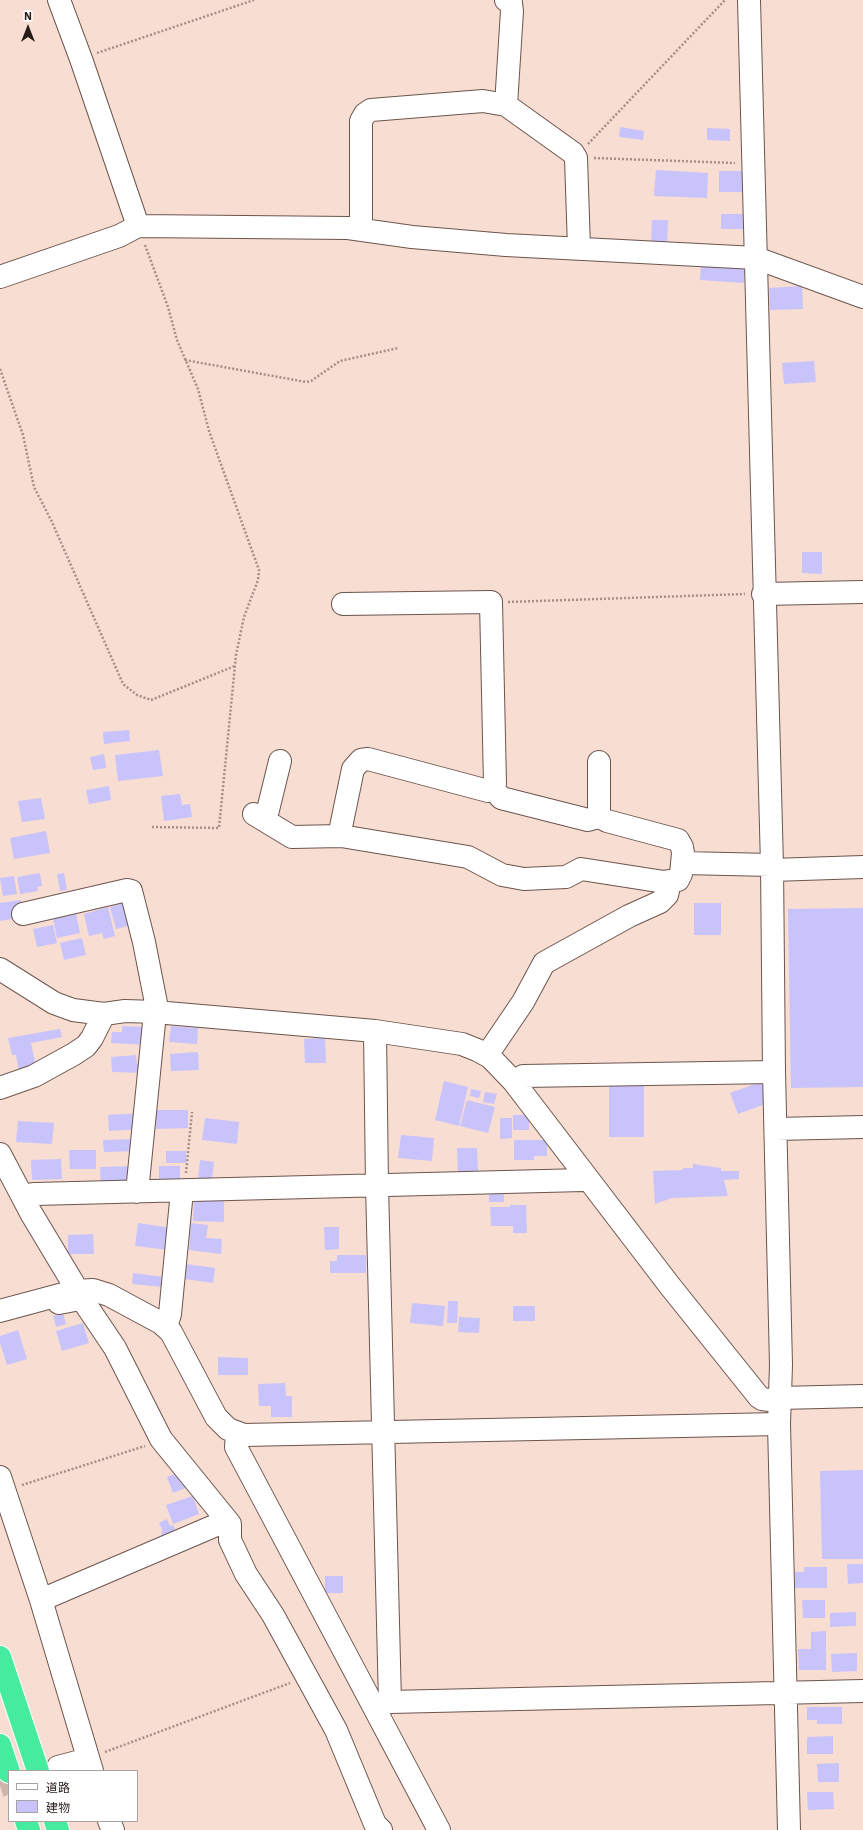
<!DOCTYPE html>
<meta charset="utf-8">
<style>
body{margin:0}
#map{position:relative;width:863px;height:1830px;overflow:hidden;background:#f8ddd2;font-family:"IBM Plex Sans","Noto Sans JP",sans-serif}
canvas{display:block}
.legend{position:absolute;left:8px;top:1770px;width:130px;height:52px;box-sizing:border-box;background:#fff;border:1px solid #a8a4a3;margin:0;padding:5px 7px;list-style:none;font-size:12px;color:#261c18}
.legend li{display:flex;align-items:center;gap:8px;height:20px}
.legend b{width:20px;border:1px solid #a8a4a3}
.north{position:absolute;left:8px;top:8px;width:40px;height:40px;-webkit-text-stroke:3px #fff;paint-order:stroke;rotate:0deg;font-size:11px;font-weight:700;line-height:16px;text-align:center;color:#261c18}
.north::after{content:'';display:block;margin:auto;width:14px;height:18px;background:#261c18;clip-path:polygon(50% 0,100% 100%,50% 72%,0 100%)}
</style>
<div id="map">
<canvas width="863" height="1830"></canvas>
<ul class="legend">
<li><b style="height:5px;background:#fff"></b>道路</li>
<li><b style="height:11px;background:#c8c3fa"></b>建物</li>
</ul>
<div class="north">N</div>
</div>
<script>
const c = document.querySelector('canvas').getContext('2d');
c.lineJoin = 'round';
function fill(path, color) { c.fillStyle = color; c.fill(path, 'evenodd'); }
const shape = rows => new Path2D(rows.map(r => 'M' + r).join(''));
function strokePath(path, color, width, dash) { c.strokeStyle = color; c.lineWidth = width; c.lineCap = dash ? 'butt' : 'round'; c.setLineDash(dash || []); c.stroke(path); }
const building = shape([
 [620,127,644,131,643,140,619,137],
 [707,128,730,129,730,141,707,140],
 [656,170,708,173,707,198,654,196],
 [719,171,742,171,742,192,719,192],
 [721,214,745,214,745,229,721,229],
 [652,220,668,220,667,246,651,246],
 [701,266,745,269,744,283,700,280],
 [802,286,803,309,770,310,769,288],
 [814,361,816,382,784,384,782,363],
 [802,552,822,552,822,574,802,573],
 [129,730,130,741,104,744,103,732],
 [159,750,163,776,118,781,115,755],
 [104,754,106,768,93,770,90,757],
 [109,786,111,800,89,804,86,790],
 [180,794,182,805,190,804,192,817,164,821,161,796],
 [41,798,45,819,22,822,18,801],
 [46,831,50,853,14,859,10,838],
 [40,873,42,886,37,887,38,891,20,894,17,877],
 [64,873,67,890,60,891,57,874],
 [14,876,17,894,3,896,0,878],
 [21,900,24,917,0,921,0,903],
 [129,902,135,924,116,929,110,907],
 [694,903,721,903,721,935,694,935],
 [108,907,115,936,104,939,102,933,89,936,84,914],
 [863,908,863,1087,791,1088,788,909],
 [76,914,80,933,57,938,53,918],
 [53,925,57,943,37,947,33,929],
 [82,938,86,955,64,960,60,943],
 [122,1026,150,1027,149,1045,111,1043,112,1032,122,1032],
 [171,1026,198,1028,197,1044,169,1042],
 [60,1029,62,1037,31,1043,37,1072,20,1079,16,1055,12,1055,8,1038],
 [325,1038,326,1063,305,1063,304,1039],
 [198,1052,199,1070,171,1071,170,1054],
 [136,1055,137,1064,148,1065,147,1073,112,1072,111,1057],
 [444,1081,468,1087,459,1126,435,1120],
 [609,1081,644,1081,644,1137,609,1137],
 [761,1082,768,1103,738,1114,730,1093],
 [471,1089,481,1091,479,1098,470,1096],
 [485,1092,497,1094,494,1104,483,1102],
 [467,1100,495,1107,488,1133,460,1126],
 [156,1110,188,1110,188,1128,156,1129],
 [141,1113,142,1129,109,1131,108,1115],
 [513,1115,529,1115,529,1130,513,1130],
 [205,1118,239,1122,237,1144,202,1140],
 [500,1118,512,1118,512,1138,500,1139],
 [18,1121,54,1123,52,1144,16,1142],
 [401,1135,434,1138,432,1161,398,1158],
 [139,1139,139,1151,104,1152,103,1140],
 [514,1140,547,1140,547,1156,534,1156,534,1160,514,1160],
 [457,1148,477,1148,478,1171,458,1172],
 [69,1150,96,1150,96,1169,70,1169],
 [166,1151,186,1151,186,1163,166,1163],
 [61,1159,62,1179,32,1180,31,1160],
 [200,1160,214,1162,212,1181,198,1180],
 [693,1164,721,1168,721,1171,739,1171,739,1179,724,1180,728,1196,672,1198,655,1204,653,1171,683,1170,683,1168,693,1168],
 [135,1166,135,1185,101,1186,100,1167],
 [159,1166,180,1166,180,1183,159,1183],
 [489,1193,504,1193,504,1202,489,1202],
 [194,1200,224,1201,224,1222,193,1221],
 [510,1205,526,1205,527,1233,513,1233,513,1226,491,1226,490,1207,510,1207],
 [138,1223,172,1228,169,1250,135,1246],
 [191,1223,208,1225,206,1238,222,1239,221,1254,189,1250],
 [324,1227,339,1227,339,1249,325,1250],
 [93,1234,94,1254,68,1254,68,1235],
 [337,1255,366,1255,366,1273,330,1273,330,1261,337,1261],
 [186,1264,215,1268,213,1283,185,1279],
 [133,1273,165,1277,163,1287,132,1284],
 [448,1301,458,1301,457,1323,447,1323],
 [412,1303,445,1306,443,1326,410,1323],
 [513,1306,535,1306,535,1321,513,1321],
 [63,1313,66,1324,56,1327,53,1316],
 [459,1317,480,1318,479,1333,458,1332],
 [83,1323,89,1343,62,1351,56,1331],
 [18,1330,27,1359,7,1365,0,1343,0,1336],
 [218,1357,248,1358,248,1375,218,1375],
 [285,1383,286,1396,292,1396,292,1417,271,1417,271,1406,259,1406,258,1384],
 [863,1470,863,1559,822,1559,820,1471],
 [182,1471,188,1487,173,1493,167,1477],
 [193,1496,199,1514,173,1524,166,1505],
 [167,1519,170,1526,173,1525,178,1537,160,1545,162,1529,159,1523],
 [847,1564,863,1564,863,1583,848,1584],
 [804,1567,827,1567,827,1588,795,1588,795,1572,804,1572],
 [325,1576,343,1576,343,1593,325,1593],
 [802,1600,825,1600,825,1618,803,1618],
 [856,1612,856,1626,830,1627,830,1613],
 [826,1631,826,1670,799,1670,798,1649,811,1649,811,1632],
 [857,1653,857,1671,832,1672,831,1654],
 [807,1707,842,1707,842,1724,817,1724,817,1720,807,1720],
 [833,1736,833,1754,807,1754,807,1737],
 [839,1763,839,1782,818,1782,817,1764],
 [807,1792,833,1792,834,1809,808,1810]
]);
const minorTunnel = shape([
 [0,1786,9,1783]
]);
const path = shape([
 [97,53,254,0],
 [588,144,725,0],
 [594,158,735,163],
 [145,245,168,307,177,340,198,389,209,431,259,570,258,580,244,617,236,655,219,828,151,827],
 [185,360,306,382,311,381,340,361,398,348],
 [0,369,23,435,34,487,52,522,123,684,137,695,151,700,235,666],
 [508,602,745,594],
 [186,1173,192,1112],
 [22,1485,145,1446],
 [105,1752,290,1683]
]);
const minor = shape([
 [59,0,81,59,138,226],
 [749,0,772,865,774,1072,781,1365,779,1424,789,1830],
 [506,105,512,11,511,3,506,0],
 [361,229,361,121,365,114,371,110,483,101,506,105,573,153,576,158,579,248],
 [0,277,119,236,138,226,348,228,412,237,506,245,756,258,863,297],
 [763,594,863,592],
 [599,762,599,817],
 [254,814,292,837,341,836,468,857,502,875,524,879,566,877,581,869,664,882,678,880,681,874,683,853,682,847,678,840,607,821,599,817,588,820,501,798,493,788],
 [264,820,268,810,280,761],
 [341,836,341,827,353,769,361,760,368,759,488,791,491,790,495,784,491,602,343,604],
 [683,863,772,865],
 [772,870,863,867],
 [23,914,127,890,131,891,144,942,156,1003,137,1192],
 [0,969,54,1003,73,1010,104,1014,125,1011,155,1012,375,1031,462,1044,477,1050,490,1057,514,1082,670,1286,759,1397,762,1399,770,1400,779,1398,863,1396],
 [375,1031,377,1185,390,1702],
 [487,1055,523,1002,544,963,629,916,660,902,667,895,670,882],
 [514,1082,523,1076,774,1072],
 [0,1088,34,1076,74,1054,86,1046,92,1038,104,1014],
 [776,1129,863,1127],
 [0,1154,31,1213,73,1283,74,1291],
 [24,1199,28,1195,35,1194,583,1180,587,1178],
 [59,1303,80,1299,84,1302,115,1348,161,1439,230,1524,230,1540,246,1574,273,1615,336,1730,375,1824,381,1830],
 [0,1311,74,1291,93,1290,109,1295,161,1323,171,1332,216,1417,228,1429,244,1435,779,1424],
 [166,1327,170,1314,182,1191],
 [237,1433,236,1447,439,1830],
 [0,1477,41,1600,92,1771],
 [41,1600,221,1523],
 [374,1706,390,1702,863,1691],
 [58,1767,88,1759],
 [109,1821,113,1830]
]);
const highway = shape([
 [0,1657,38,1771],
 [0,1745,9,1772],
 [26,1821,29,1830],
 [55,1821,58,1830]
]);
fill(building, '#c8c3fa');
strokePath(minorTunnel, '#ceb6ad', 22, [22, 11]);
strokePath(minor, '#6c554d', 24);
strokePath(highway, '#fff', 24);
strokePath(path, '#a38f87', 2.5, [2, 2]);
strokePath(minor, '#fff', 22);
strokePath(highway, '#45ec9d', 22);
</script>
